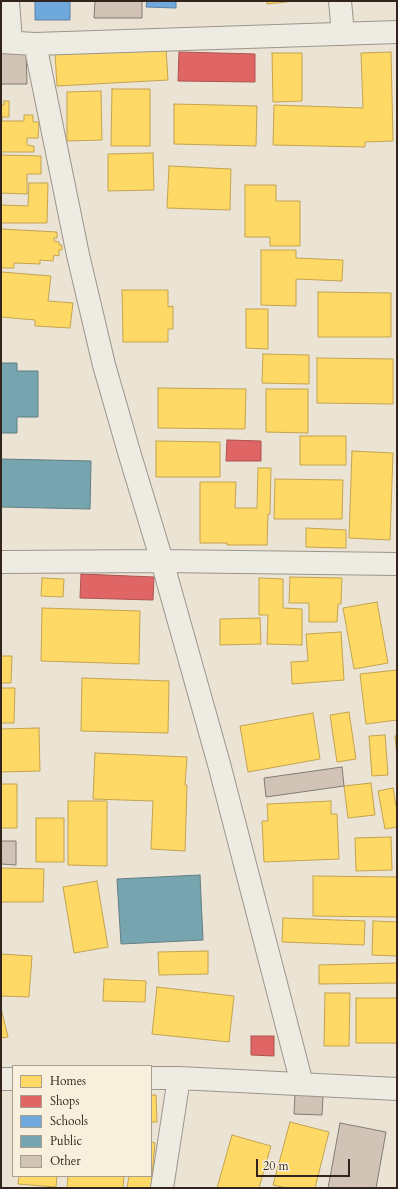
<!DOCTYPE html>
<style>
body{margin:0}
#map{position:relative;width:398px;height:1189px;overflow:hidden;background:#ebe3d4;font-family:Cardo,serif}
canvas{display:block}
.frame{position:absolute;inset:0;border:2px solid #32241d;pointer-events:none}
.legend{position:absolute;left:12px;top:1065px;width:140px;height:112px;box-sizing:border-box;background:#f8efdd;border:1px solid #a99e90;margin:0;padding:5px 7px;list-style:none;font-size:12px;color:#32241d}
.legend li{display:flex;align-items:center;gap:8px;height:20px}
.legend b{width:20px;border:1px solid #a99e90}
.scale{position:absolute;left:256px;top:1159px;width:94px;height:18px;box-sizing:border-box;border:2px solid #32241d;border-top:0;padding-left:5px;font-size:12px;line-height:14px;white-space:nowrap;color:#32241d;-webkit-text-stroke:3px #f8efdd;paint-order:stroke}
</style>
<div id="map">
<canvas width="398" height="1189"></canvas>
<div class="frame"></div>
<ul class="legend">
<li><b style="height:11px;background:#ffd966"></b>Homes</li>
<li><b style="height:11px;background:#e06666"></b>Shops</li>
<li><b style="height:11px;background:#6fa8dc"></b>Schools</li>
<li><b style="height:11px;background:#76a5af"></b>Public</li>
<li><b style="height:11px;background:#d1c3b5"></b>Other</li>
</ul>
<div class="scale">20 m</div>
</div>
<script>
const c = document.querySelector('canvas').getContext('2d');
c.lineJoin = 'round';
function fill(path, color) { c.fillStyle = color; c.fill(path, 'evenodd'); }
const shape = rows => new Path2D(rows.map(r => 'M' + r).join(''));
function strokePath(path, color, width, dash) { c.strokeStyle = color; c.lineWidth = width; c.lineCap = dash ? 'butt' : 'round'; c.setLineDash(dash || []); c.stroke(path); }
const homes = shape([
 [267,1,295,1,267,4,267,1],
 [166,48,168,80,57,86,55,54,166,48],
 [391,52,393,141,365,142,365,147,273,145,274,105,363,108,361,53,391,52],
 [272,53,302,53,302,101,273,102,272,53],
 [112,89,150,89,150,146,111,146,112,89],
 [101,91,102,140,67,141,67,92,101,91],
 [4,101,9,101,9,117,2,117,2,121,24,121,24,115,33,115,33,122,39,122,38,138,27,138,27,145,34,146,34,152,1,152,1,105,4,105,4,101],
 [174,104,257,106,256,146,174,144,174,104],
 [153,153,154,190,108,191,108,154,153,153],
 [1,155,41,156,41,174,27,174,27,194,1,193,1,155],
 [169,166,231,169,230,210,167,208,169,166],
 [29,183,48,183,47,223,1,223,1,205,28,206,29,183],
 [245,185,276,185,276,201,300,201,300,246,270,246,270,237,245,237,245,185],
 [1,229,57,232,57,238,54,238,54,241,59,242,59,245,62,245,62,250,59,250,59,256,54,255,53,261,40,260,40,264,14,263,14,268,1,268,1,229],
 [261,250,296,250,296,258,343,260,342,281,296,279,296,306,261,305,261,250],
 [1,272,51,276,48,301,73,303,70,328,35,326,35,320,1,317,1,272],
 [122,290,168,290,168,307,173,306,173,329,168,329,168,342,123,342,122,290],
 [318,292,391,293,391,337,318,337,318,292],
 [246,309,268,309,268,349,246,348,246,309],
 [263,354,309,355,309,384,262,383,263,354],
 [317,358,393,359,393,404,317,403,317,358],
 [158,388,246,389,245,429,158,428,158,388],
 [266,389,308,389,308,433,266,432,266,389],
 [300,436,346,436,346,465,300,465,300,436],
 [156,441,220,442,220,477,156,477,156,441],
 [352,451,393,453,390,540,349,538,352,451],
 [258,468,271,468,270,514,268,514,267,545,227,545,227,543,200,543,200,482,236,482,235,508,257,508,258,468],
 [275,479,343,480,342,519,274,519,275,479],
 [306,528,346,530,346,548,306,547,306,528],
 [290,577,342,578,341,604,338,604,337,622,309,622,309,603,289,603,290,577],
 [42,578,64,579,63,597,41,596,42,578],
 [259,578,283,579,283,608,302,609,302,645,267,644,268,615,259,615,259,578],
 [377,602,388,663,354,669,343,608,377,602],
 [42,608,140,611,139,664,41,661,42,608],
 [260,618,261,644,220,645,220,619,260,618],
 [341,632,344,680,292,684,291,662,308,661,306,634,341,632],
 [1,656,12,656,11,683,1,683,1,656],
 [397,670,397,720,366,724,360,674,397,670],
 [82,678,169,681,168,733,81,731,82,678],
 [1,688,15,688,14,723,1,723,1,688],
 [349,712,356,759,337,762,330,715,349,712],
 [313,713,320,759,248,772,240,726,313,713],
 [39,728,40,771,1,772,1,729,39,728],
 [385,735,388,775,372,776,369,736,385,735],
 [395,736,397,736,397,756,395,736],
 [95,753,187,757,185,785,187,785,185,851,151,849,153,801,93,799,95,753],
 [371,783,375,815,348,818,344,786,371,783],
 [1,784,17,784,17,828,1,828,1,784],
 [393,788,396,806,397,806,397,827,385,829,378,791,393,788],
 [68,801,107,801,107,866,68,865,68,801],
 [331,801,331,814,337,814,339,859,264,862,262,821,268,821,267,804,331,801],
 [36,818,64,818,64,862,36,862,36,818],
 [391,837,392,870,356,871,355,838,391,837],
 [1,868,44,869,43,902,1,902,1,868],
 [313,876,397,877,397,917,313,916,313,876],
 [97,881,108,947,74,953,63,887,97,881],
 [283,918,365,921,364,945,282,942,283,918],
 [373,921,397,922,397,956,372,955,373,921],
 [208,951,208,974,159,975,158,952,208,951],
 [1,954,32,956,29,997,1,996,1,954],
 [397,963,397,983,319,984,319,965,397,963],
 [104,979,146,981,145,1002,103,1001,104,979],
 [157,987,234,996,229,1042,152,1034,157,987],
 [325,993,350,993,349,1046,324,1046,325,993],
 [356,998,397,998,397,1043,356,1043,356,998],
 [1,1008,8,1037,1,1038,1,1008],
 [151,1095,156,1095,157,1122,151,1122,151,1095],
 [290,1122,329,1132,315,1188,286,1188,273,1185,290,1122],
 [232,1135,271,1146,259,1188,217,1188,232,1135],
 [151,1142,155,1143,151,1188,127,1188,129,1176,151,1176,151,1142],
 [19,1176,57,1176,56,1187,18,1184,19,1176],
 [68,1176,124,1176,123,1188,67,1188,68,1176]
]);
const shops = shape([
 [179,52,255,54,255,82,178,81,179,52],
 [227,440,261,441,261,461,226,461,227,440],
 [81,574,154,577,153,600,80,598,81,574],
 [251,1036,274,1036,274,1056,251,1055,251,1036]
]);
const schools = shape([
 [35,1,70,1,70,20,35,20,35,1],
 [147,1,176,1,176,8,146,7,147,1]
]);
const public = shape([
 [1,363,17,363,17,371,38,371,38,417,17,417,17,433,1,433,1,363],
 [1,459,91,461,90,509,1,507,1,459],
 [200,875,203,940,121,944,117,879,200,875]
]);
const building = shape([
 [95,1,142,1,142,18,94,18,95,1],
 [1,52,26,52,27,84,1,84,1,52],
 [342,767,344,786,266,797,264,778,342,767],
 [1,841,16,841,16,865,1,864,1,841],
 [295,1094,323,1095,322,1115,294,1114,295,1094],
 [340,1123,386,1132,376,1188,328,1188,340,1123]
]);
const minor = shape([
 [8,1,11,42],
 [340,1,343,34],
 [1,42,35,44,397,32],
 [35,44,78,255,104,365,129,452,162,561,219,764,302,1084],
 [1,562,162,561,397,564],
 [151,1078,179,1078,397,1089],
 [1,1079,13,1079],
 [162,1188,179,1078]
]);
fill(homes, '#ffd966');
strokePath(homes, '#c2a350', 1);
fill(shops, '#e06666');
strokePath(shops, '#ac5250', 1);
fill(schools, '#6fa8dc');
strokePath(schools, '#5d80a3', 1);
fill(public, '#76a5af');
strokePath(public, '#627e83', 1);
fill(building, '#d1c3b5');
strokePath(building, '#817b73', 1);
strokePath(minor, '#9b958c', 24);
strokePath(minor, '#eeebe3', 22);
</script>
